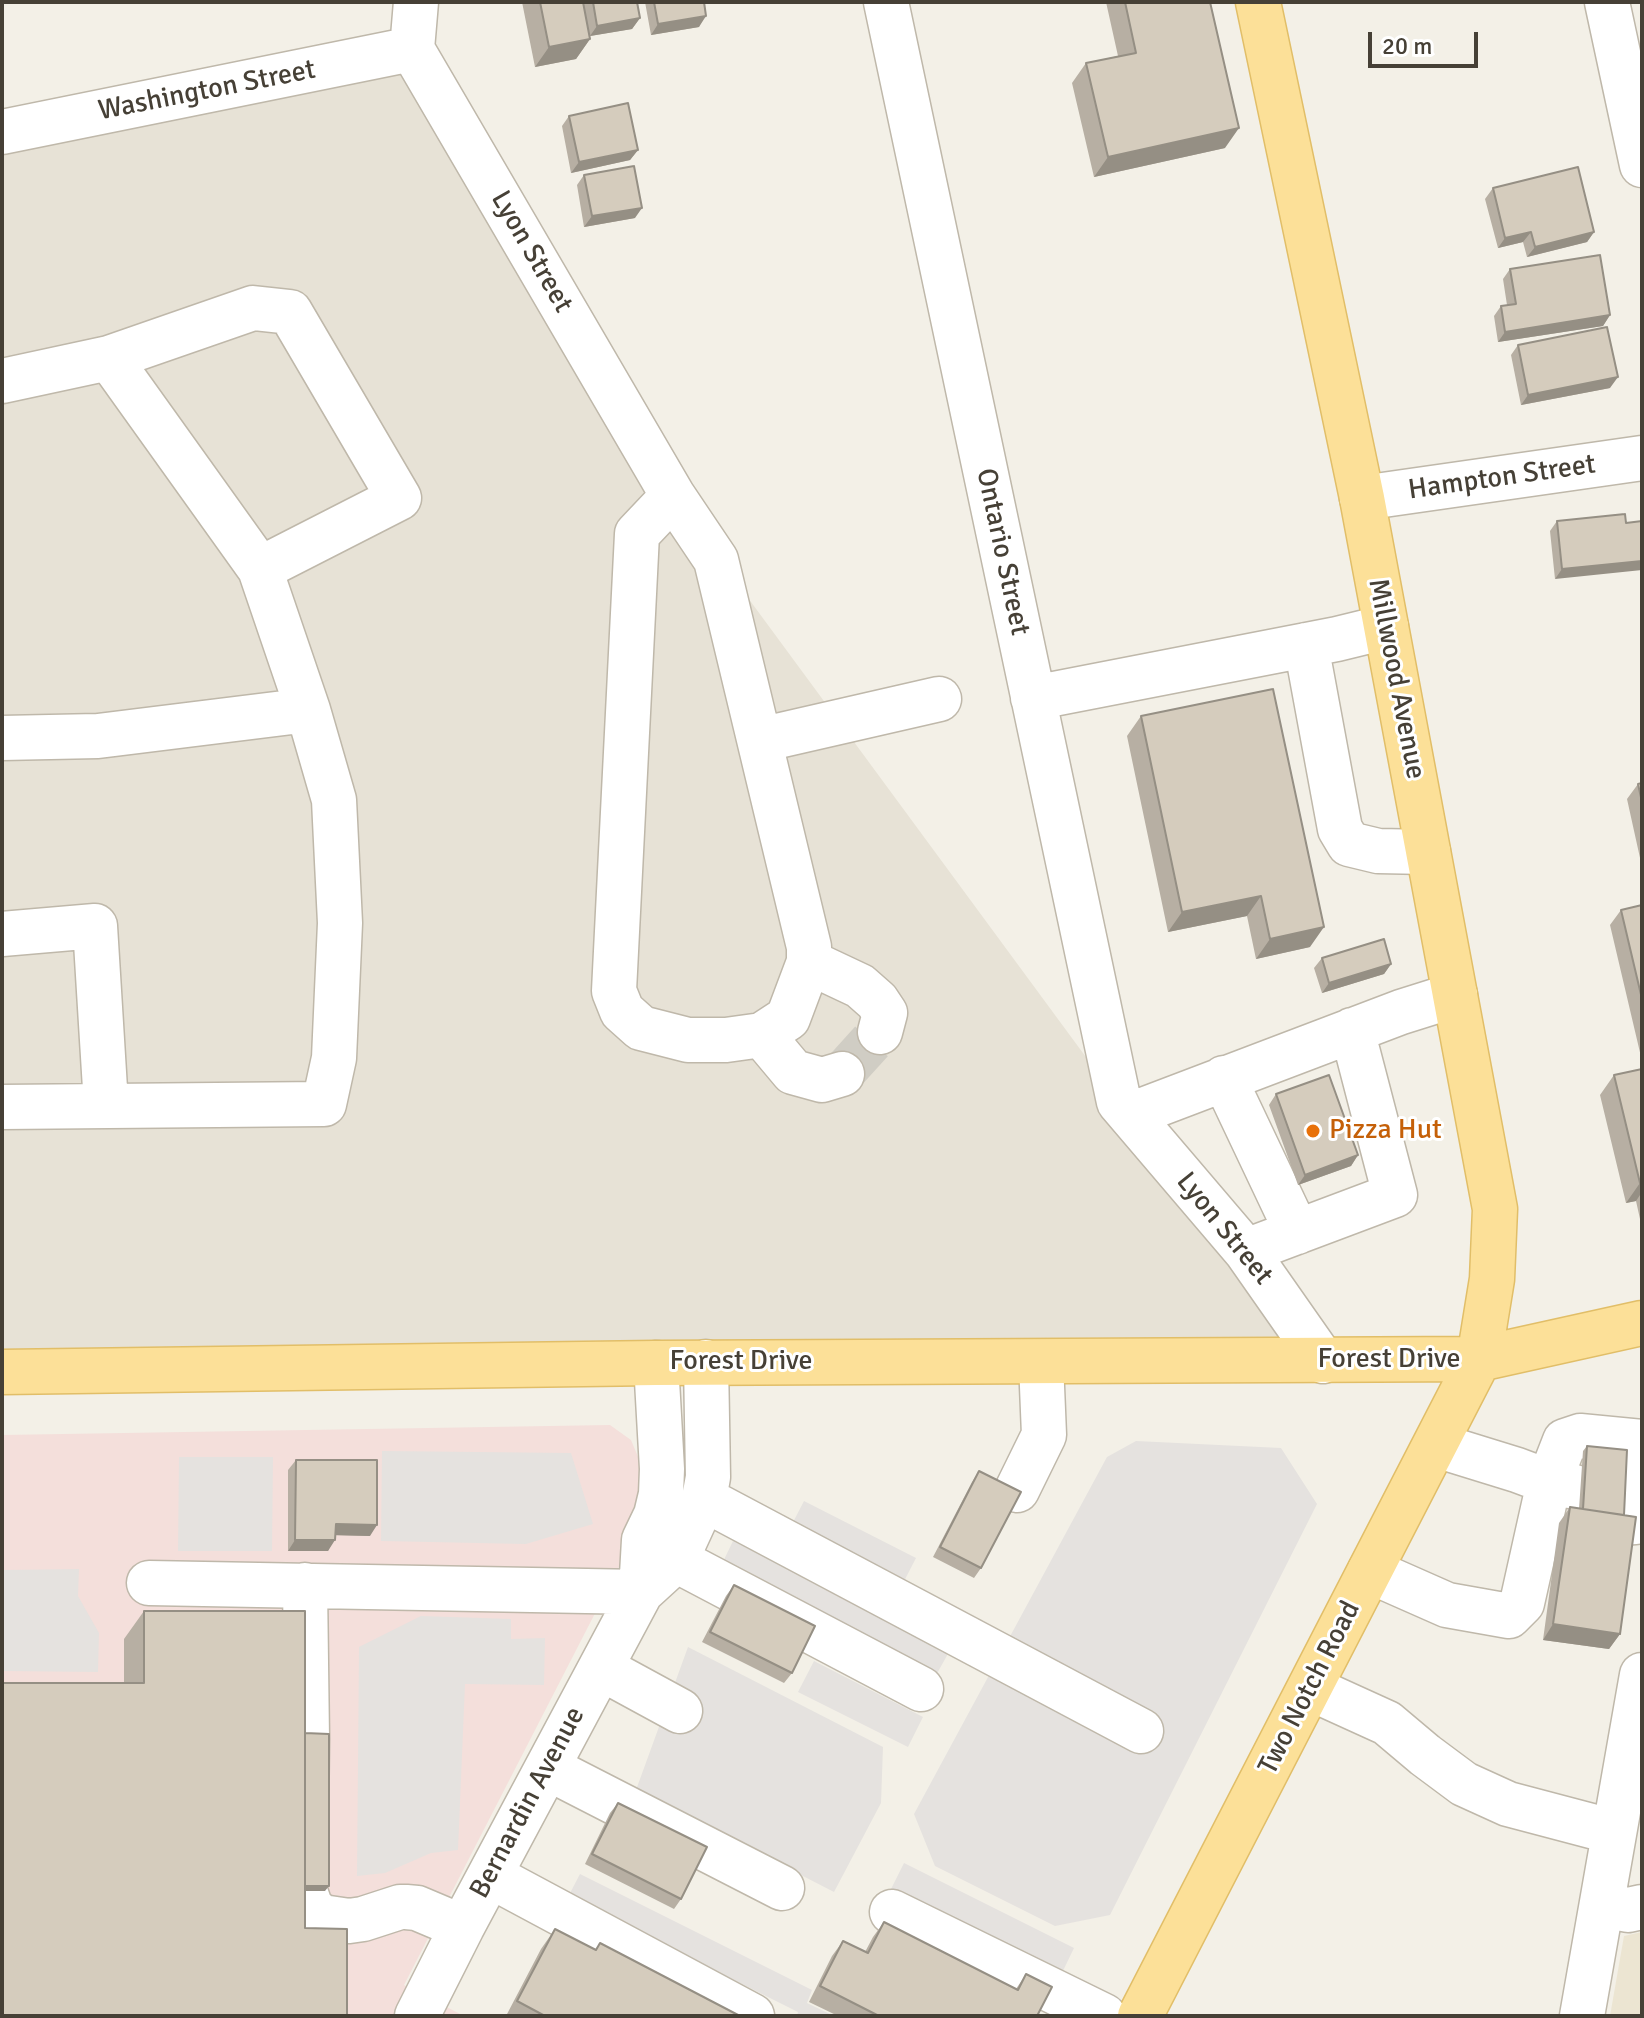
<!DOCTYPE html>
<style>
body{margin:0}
#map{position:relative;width:1644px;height:2018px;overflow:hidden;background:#f3f0e7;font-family:Signika,sans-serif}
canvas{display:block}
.frame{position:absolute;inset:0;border:4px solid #464036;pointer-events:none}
.scale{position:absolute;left:1368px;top:32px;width:110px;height:36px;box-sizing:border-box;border:4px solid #464036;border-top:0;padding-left:10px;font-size:24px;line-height:28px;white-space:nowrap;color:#464036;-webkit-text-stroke:6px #fff;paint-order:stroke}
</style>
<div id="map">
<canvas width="1644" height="2018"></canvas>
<div class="frame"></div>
<div class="scale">20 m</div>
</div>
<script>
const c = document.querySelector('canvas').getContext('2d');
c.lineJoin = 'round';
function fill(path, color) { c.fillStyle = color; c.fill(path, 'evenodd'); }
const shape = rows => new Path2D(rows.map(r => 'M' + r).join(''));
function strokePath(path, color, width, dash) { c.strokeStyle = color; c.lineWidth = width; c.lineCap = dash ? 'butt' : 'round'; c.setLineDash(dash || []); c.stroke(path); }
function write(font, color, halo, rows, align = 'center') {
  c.font = font + ' Signika,sans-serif'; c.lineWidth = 6; c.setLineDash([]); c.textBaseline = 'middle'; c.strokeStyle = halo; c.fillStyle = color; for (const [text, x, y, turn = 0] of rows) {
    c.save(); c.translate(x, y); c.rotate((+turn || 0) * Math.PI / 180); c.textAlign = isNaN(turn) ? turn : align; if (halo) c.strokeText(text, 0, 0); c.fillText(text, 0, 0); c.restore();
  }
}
const residential = shape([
 [412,49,673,496,1119,1102,1323,1361,2,1372,2,132]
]);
const education = shape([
 [1642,1932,1642,2016,1610,2016,1624,1936]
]);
const medical = shape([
 [610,1425,631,1440,641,1464,644,1518,404,1985,464,2016,2,2016,2,1435]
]);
const parking = shape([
 [1136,1441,1281,1448,1317,1504,1110,1915,1055,1926,935,1866,914,1814,1107,1457],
 [382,1451,571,1453,593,1524,526,1544,381,1541],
 [179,1457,273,1457,272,1551,178,1551],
 [804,1501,916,1558,884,1620,949,1652,935,1677,720,1568,733,1541,773,1561],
 [79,1569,78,1596,99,1633,98,1672,2,1671,2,1570],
 [421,1616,511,1619,511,1639,545,1638,544,1685,465,1684,458,1850,431,1853,385,1873,357,1876,359,1647],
 [688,1647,883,1747,881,1803,834,1892,636,1790],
 [814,1661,923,1717,908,1747,798,1692],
 [904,1863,1074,1948,1060,1977,890,1891],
 [580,1874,812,1990,807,2003,834,2016,797,2016,798,2012,568,1897]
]);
const minorTunnel = shape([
 [842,1074,880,1032]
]);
const minor = shape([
 [416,2,412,49,673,496,716,560,809,947,809,962,788,1018,762,1035,726,1040,688,1040,641,1028,622,1011,614,991,637,534,673,496],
 [886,2,1119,1102,1246,1251,1323,1361],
 [1607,2,1642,165],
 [2,132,412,49],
 [2,381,109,358,253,308,290,312,399,498,260,569,109,358],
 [1362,498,1642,458],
 [1306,645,1340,829,1349,844,1378,851,1428,852],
 [1033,698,1337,639,1386,627],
 [2,738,98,736,308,710,260,569],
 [760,740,939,699],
 [2,934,95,926,106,1105],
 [809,962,860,986,877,1001,885,1013,880,1032],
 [762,1035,793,1072,822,1080,842,1074],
 [1224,1078,1297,1232],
 [2,1107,324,1104,334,1058,340,923,334,800,308,710],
 [1130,1115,1401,1012,1455,995],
 [1246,1251,1395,1195,1352,1030],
 [1575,1487,1549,1482,1565,1441,1580,1436,1642,1442],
 [1017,1490,1044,1435,1041,1362],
 [704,1499,1141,1731],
 [1620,1523,1635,1522,1641,1442],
 [676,1560,921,1689],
 [1370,1571,1447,1605,1509,1616,1522,1603,1549,1482,1517,1470,1436,1445],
 [149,1583,641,1592],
 [305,1585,307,1739,305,1891,311,1908,322,1917,349,1921,363,1919,400,1907,406,1907,417,1908,462,1927],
 [641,1592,644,1540,656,1515,661,1494,662,1469,656,1363],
 [601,1668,680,1711],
 [1310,1688,1387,1723,1425,1755,1464,1784,1508,1804,1614,1832],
 [548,1768,782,1888],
 [491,1876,752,2016],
 [1602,1905,1628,1910,1642,1907],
 [892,1912,1104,2016],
 [417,2016,462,1927,641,1592,676,1560,704,1499,708,1477,706,1362],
 [1582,2016,1642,1675]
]);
const major = shape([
 [2,1372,656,1363,1479,1359,1642,1323],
 [1140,2016,1479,1359,1492,1279,1495,1209,1362,498,1258,2]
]);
const wall = shape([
 [522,2,583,2,588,29,583,2,637,2,640,18,632,29,590,36,590,39,576,59,535,67],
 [645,2,704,2,699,27,651,35],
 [1106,2,1210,2,1225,148,1094,177,1072,83,1086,63,1118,56],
 [569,116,638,150,630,160,571,173,562,126],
 [584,175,635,218,584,227,577,185],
 [1493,188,1594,232,1587,242,1527,257,1523,242,1498,248,1485,199],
 [1510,269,1610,315,1603,326,1498,342,1494,316,1501,306,1507,305,1503,279],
 [1518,345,1610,388,1521,405,1511,355],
 [1557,521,1626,523,1555,579,1550,531],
 [1141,716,1310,947,1256,959,1247,916,1168,932,1127,736],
 [1642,783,1642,867,1627,799,1638,784],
 [1642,905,1642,1061,1610,925,1621,910],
 [1322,958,1391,964,1384,974,1322,993,1314,968],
 [1642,1069,1642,1228,1636,1201,1626,1203,1600,1095,1614,1075],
 [1276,1094,1358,1155,1351,1166,1298,1185,1269,1105],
 [1587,1446,1620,1634,1609,1649,1543,1640,1559,1523,1570,1507,1579,1509,1583,1451],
 [296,1460,370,1536,335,1535,328,1551,288,1551,288,1470],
 [979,1471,981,1568,974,1578,933,1557,972,1482],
 [734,1585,792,1673,784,1683,702,1642,726,1596],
 [144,1611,305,1733,325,1891,305,1891,305,1928,124,1683,124,1639],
 [618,1803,681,1899,674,1909,585,1864,610,1813],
 [884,1922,1016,1989,1026,1974,1037,2016,838,2016,809,2002,832,1956,843,1941,865,1952,873,1937],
 [555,1929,595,1950,600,1943,740,2016,506,2016,541,1949]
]);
const shadedWall = shape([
 [706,16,699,27,651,35,658,24],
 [640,18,632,29,590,36,597,26],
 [590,39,576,59,535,67,549,47],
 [1239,128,1225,148,1094,177,1108,157],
 [638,150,630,160,571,173,579,162],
 [642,208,635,218,584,227,592,216],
 [1531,232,1523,242,1498,248,1505,238],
 [1594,232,1587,242,1527,257,1535,247],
 [1610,315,1603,326,1498,342,1505,332],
 [1618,377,1610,388,1521,405,1528,395],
 [1642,561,1642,570,1555,579,1562,569],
 [1261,896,1247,916,1168,932,1182,912],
 [1324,927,1310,947,1256,959,1270,939],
 [1391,964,1384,974,1322,993,1329,983],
 [1358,1155,1351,1166,1298,1185,1305,1175],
 [1642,1182,1642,1192,1636,1201,1626,1203,1640,1183],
 [336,1524,377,1525,370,1536,328,1535],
 [295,1540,335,1540,328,1551,288,1551],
 [1553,1624,1620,1634,1609,1649,1543,1640],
 [289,1885,329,1886,325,1891,285,1891]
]);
const building = shape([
 [540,2,583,2,590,39,549,47,540,2],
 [593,2,637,2,640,18,597,26,593,2],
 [654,2,704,2,706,16,658,24,654,2],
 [1125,2,1210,2,1239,128,1108,157,1086,63,1136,53,1125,2],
 [628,103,638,150,579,162,569,116,628,103],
 [634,166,642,208,592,216,584,175,634,166],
 [1578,167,1594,232,1535,247,1531,232,1505,238,1493,188,1578,167],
 [1600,255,1610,315,1505,332,1501,306,1516,304,1510,269,1600,255],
 [1607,327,1618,377,1528,395,1518,345,1607,327],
 [1625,514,1626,523,1642,521,1642,561,1562,569,1557,521,1625,514],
 [1273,689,1324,927,1270,939,1261,896,1182,912,1141,716,1273,689],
 [1642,783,1642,802,1638,784,1642,783],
 [1642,905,1642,999,1621,910,1642,905],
 [1384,939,1391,964,1329,983,1322,958,1384,939],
 [1642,1069,1642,1182,1640,1183,1614,1075,1642,1069],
 [1329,1075,1358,1155,1305,1175,1276,1094,1329,1075],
 [1587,1446,1627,1450,1624,1515,1583,1509,1587,1446],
 [296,1460,377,1460,377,1525,336,1524,335,1540,295,1540,296,1460],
 [979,1471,1021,1492,981,1568,940,1547,979,1471],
 [1570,1507,1636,1517,1620,1634,1553,1624,1570,1507],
 [734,1585,815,1626,792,1673,710,1632,734,1585],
 [144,1611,305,1611,305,1928,347,1929,347,2016,2,2016,2,1683,144,1683,144,1611],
 [305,1733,329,1734,329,1886,305,1886,305,1733],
 [618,1803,707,1847,681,1899,592,1854,618,1803],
 [884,1922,1018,1990,1026,1974,1052,1987,1037,2016,879,2016,820,1986,843,1941,868,1953,884,1922],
 [555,1929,596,1950,600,1943,740,2016,545,2016,517,2001,555,1929]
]);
const markers = [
 [1313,1131,8,"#e8710a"]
];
const streetNames = [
 ["Washington Street",207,91,-11],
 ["Lyon Street",531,252,60],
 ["Hampton Street",1502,478,-8],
 ["Ontario Street",1002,552,78],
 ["Millwood Avenue",1396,679,79],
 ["Lyon Street",1224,1229,51],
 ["Forest Drive",1389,1360],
 ["Forest Drive",741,1362],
 ["Two Notch Road",1310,1688,-63],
 ["Bernardin Avenue",528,1803,-62]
];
const foodNames = [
 ["Pizza Hut",1329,1131]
];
fill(residential, '#e7e2d6');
fill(education, '#ece5d2');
fill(medical, '#f4dfdb');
fill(parking, '#e5e2df');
strokePath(minorTunnel, '#d0cdc4', 44, [44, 22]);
strokePath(minor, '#bfb8aa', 47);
strokePath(major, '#e1be68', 47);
strokePath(minor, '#fff', 44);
strokePath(major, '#fce098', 44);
fill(wall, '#b7afa3');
fill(shadedWall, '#958f84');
fill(building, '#d5ccbd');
strokePath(building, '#958f84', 2);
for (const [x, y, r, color] of markers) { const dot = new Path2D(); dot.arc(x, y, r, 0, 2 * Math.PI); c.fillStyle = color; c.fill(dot); strokePath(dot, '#fff', 3); }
write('28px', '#464036', '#fff', streetNames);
write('28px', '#c56008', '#fff', foodNames, 'left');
</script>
